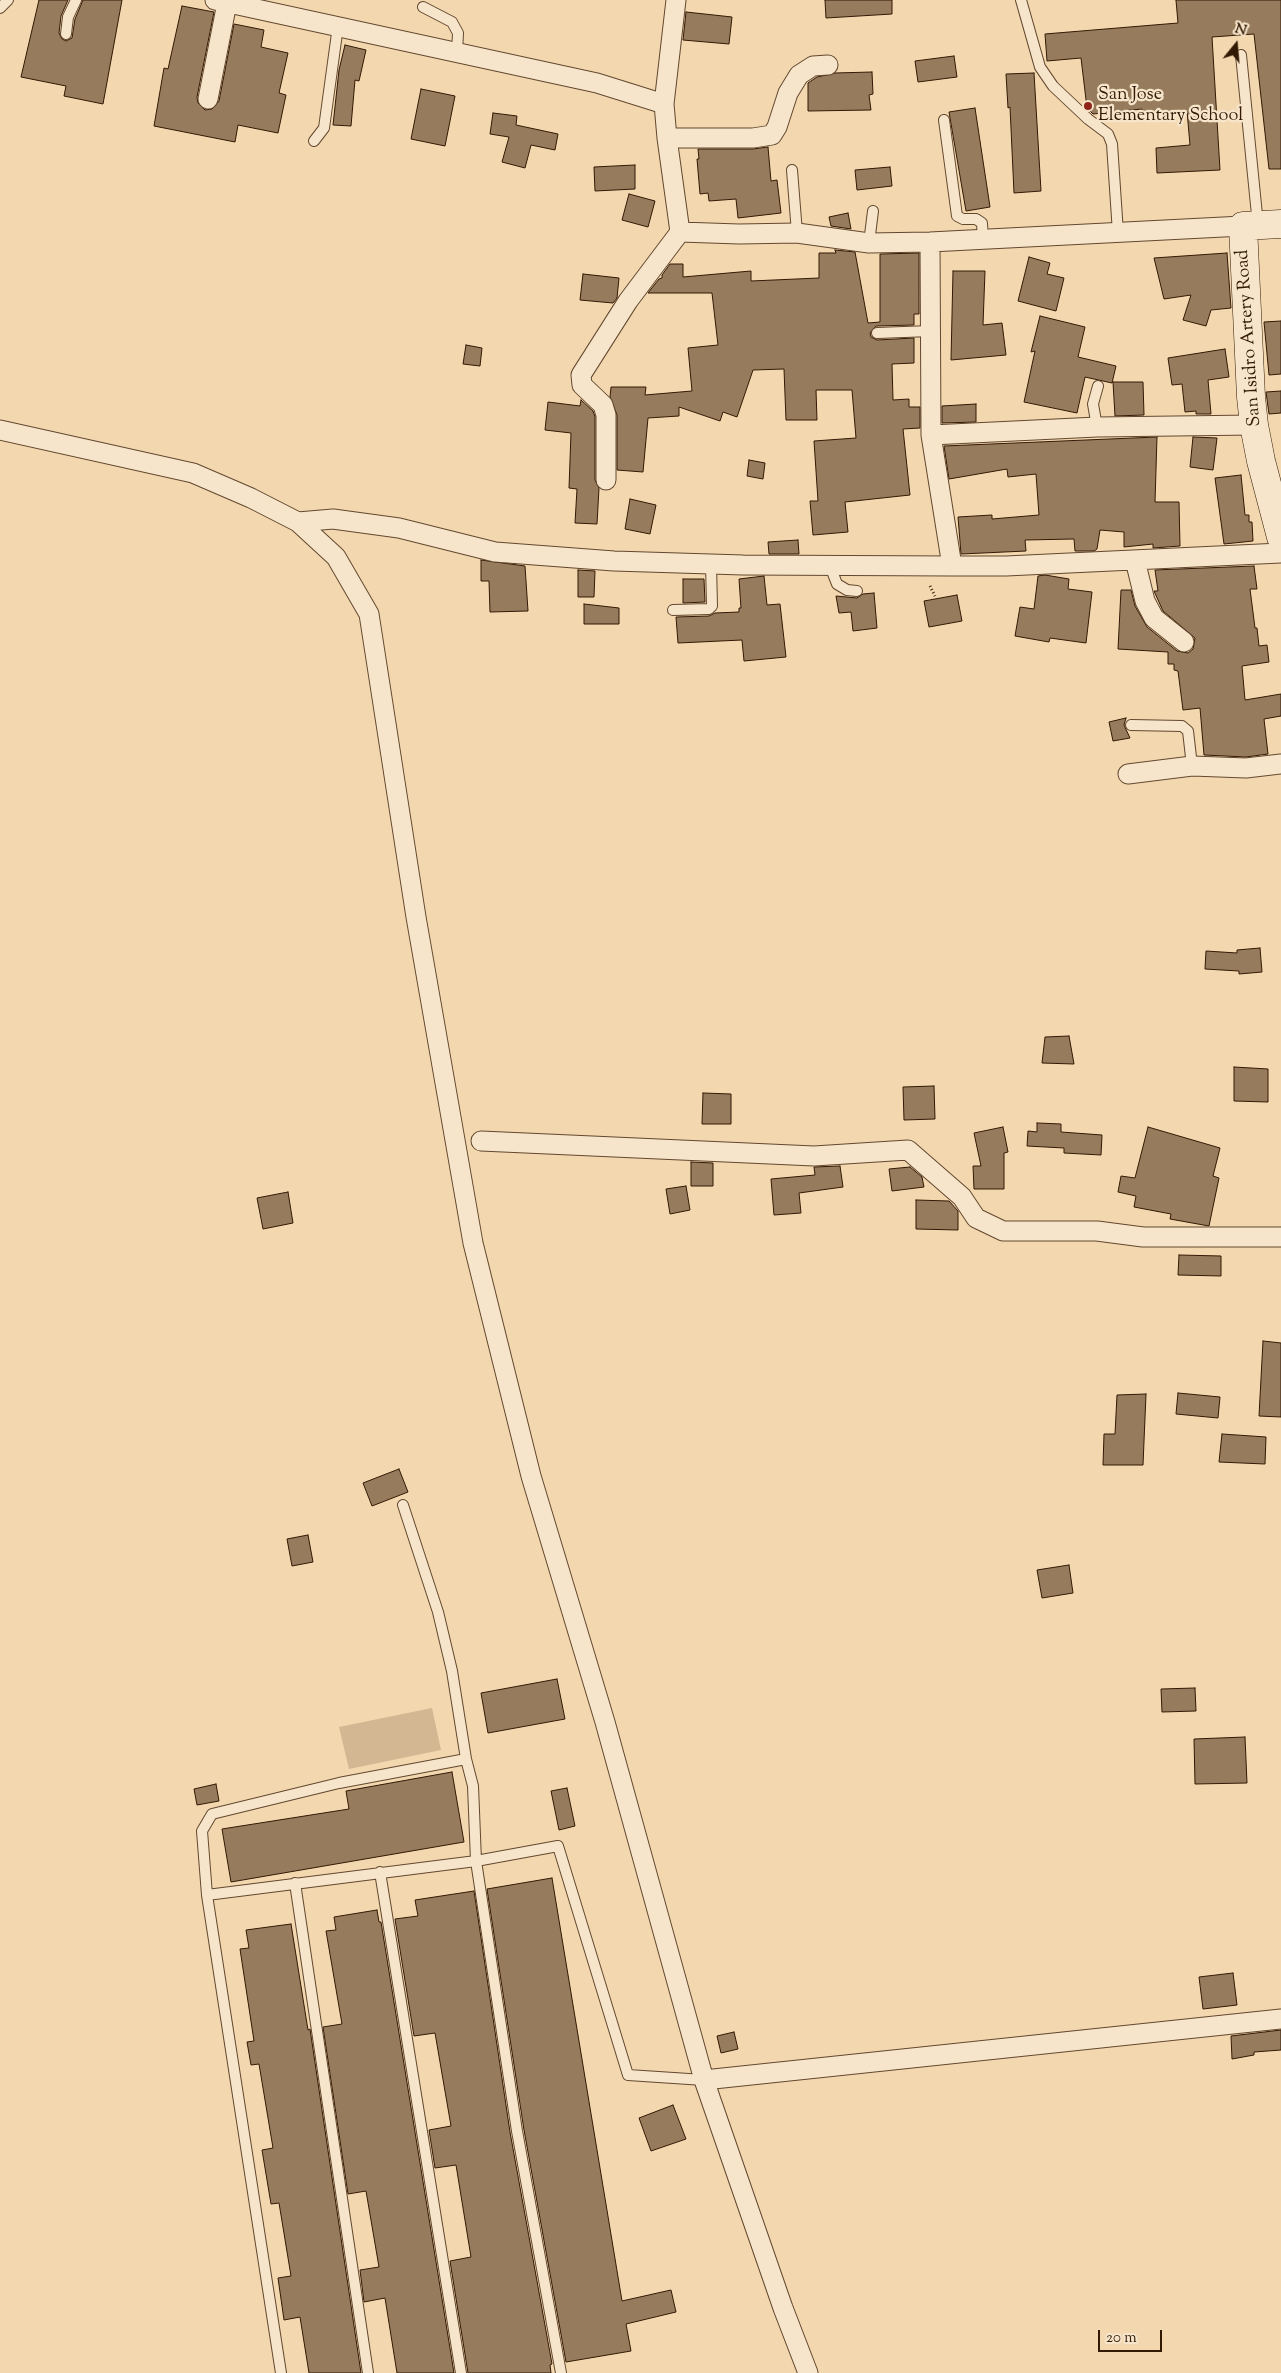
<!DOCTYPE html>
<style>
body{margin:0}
#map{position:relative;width:1281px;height:2373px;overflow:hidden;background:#f3d7af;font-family:"Sorts Mill Goudy",serif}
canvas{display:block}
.north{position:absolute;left:1211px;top:20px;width:50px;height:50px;-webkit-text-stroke:4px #f7e5cb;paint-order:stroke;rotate:17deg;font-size:14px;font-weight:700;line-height:20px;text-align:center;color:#321904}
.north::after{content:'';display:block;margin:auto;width:18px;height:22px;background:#321904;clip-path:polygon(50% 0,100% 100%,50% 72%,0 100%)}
.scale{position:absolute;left:1098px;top:2330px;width:64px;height:22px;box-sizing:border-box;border:2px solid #321904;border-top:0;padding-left:6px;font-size:15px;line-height:18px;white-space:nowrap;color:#321904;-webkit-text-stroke:4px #f7e5cb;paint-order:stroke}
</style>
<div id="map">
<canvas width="1281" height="2373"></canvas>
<div class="north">N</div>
<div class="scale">20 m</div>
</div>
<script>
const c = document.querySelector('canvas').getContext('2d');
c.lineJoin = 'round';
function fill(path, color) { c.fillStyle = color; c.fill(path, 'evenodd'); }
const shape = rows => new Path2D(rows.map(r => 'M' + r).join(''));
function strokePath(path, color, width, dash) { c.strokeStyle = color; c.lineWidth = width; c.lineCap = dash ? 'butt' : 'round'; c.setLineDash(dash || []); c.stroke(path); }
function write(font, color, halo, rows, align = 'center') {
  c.font = font + ' "Sorts Mill Goudy",serif'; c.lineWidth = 4.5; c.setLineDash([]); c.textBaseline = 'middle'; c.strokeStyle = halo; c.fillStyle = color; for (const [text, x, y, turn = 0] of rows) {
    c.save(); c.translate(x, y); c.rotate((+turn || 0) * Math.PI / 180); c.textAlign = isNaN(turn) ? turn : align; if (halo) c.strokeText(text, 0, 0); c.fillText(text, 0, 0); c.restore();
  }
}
const green = shape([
 [432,1708,441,1750,349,1769,339,1727]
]);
const building = shape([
 [39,0,68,0,61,16,59,33,62,39,66,41,72,38,75,19,83,0,122,0,103,104,64,96,66,86,21,77,39,0],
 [825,0,892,0,892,14,826,18,825,0],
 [1176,0,1281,0,1281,169,1269,169,1254,34,1212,37,1220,170,1157,173,1156,148,1190,145,1187,111,1142,116,1142,109,1093,114,1087,108,1081,58,1047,61,1045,34,1178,23,1176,0],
 [182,6,214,12,197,97,198,103,205,110,212,109,219,101,234,24,264,30,261,47,288,53,279,93,286,95,278,133,238,125,235,142,154,126,164,68,168,69,182,6],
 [686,12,732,17,729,44,683,40,686,12],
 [345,45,366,50,359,81,355,80,351,126,333,125,339,70,345,45],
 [954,56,957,77,918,82,915,61,954,56],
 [872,72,873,94,869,95,871,110,808,111,808,83,817,77,835,73,872,72],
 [1034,73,1041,191,1014,193,1010,107,1008,108,1006,74,1034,73],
 [421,89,455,96,445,146,411,139,421,89],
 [975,108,990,207,966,211,949,112,975,108],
 [493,113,517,116,516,125,558,134,555,150,531,145,525,168,502,162,509,137,490,134,493,113],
 [768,147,771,181,777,180,781,213,738,218,736,199,709,201,708,193,700,194,697,159,699,159,698,149,753,149,768,147],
 [635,165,635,189,595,191,594,167,635,165],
 [890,167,892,186,857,190,855,170,890,167],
 [629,194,655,201,648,227,622,220,629,194],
 [848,213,851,229,831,226,829,217,848,213],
 [835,250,855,252,868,323,880,322,880,254,919,253,919,314,914,314,914,325,876,326,870,333,871,337,877,340,914,338,914,363,892,364,893,400,909,399,909,407,920,407,920,428,903,429,910,495,845,502,848,532,813,535,810,501,818,501,814,441,856,438,852,390,816,390,817,420,786,420,784,369,753,370,737,417,723,412,720,421,679,407,679,416,648,418,643,472,617,470,617,415,610,397,611,387,646,387,645,395,692,391,688,348,718,345,712,293,648,293,659,279,662,278,662,275,670,264,683,264,683,277,751,271,751,281,819,278,819,253,836,253,835,250],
 [1227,253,1231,308,1211,310,1206,326,1183,320,1191,295,1164,299,1154,258,1227,253],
 [1029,257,1050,263,1047,274,1064,278,1056,311,1018,301,1029,257],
 [953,271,985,271,983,325,1002,323,1006,355,951,360,953,271],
 [583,274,619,278,617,298,613,303,580,300,583,274],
 [1040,316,1085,327,1078,357,1116,366,1112,383,1085,377,1077,413,1024,402,1035,351,1031,352,1040,316],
 [1281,321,1281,374,1269,375,1264,322,1281,321],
 [466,345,482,348,480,366,463,364,466,345],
 [1225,349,1229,377,1208,380,1211,414,1196,414,1196,411,1185,412,1182,384,1172,385,1168,358,1225,349],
 [1113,382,1143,382,1144,415,1115,416,1113,382],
 [1281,391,1281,413,1269,414,1266,392,1281,391],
 [581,400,593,411,595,417,595,480,599,488,597,524,575,523,577,489,569,488,571,433,545,430,548,402,580,406,581,400],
 [976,404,976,422,942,423,942,406,976,404],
 [1157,437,1155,502,1179,502,1180,546,1153,548,1153,544,1124,547,1124,532,1100,530,1097,549,1094,551,1075,551,1074,539,1025,540,1026,551,961,554,958,517,992,515,992,519,1039,515,1036,474,1008,477,1007,469,949,479,944,446,1157,437],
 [1193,437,1217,438,1213,470,1190,467,1193,437],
 [749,460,765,463,763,479,747,476,749,460],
 [1241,475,1245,515,1249,515,1249,522,1252,522,1253,541,1224,544,1215,478,1241,475],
 [630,499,656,505,650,534,625,529,630,499],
 [798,540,799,554,769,554,768,542,798,540],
 [481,560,525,566,528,611,490,612,489,581,481,581,481,560],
 [1254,566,1257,589,1250,589,1255,628,1257,628,1259,646,1267,645,1269,662,1242,666,1245,700,1281,694,1281,716,1264,719,1268,754,1246,757,1204,755,1200,708,1183,710,1178,671,1174,670,1174,664,1168,664,1168,652,1118,649,1121,590,1131,590,1135,606,1147,627,1177,651,1188,653,1193,649,1195,638,1163,611,1154,591,1158,591,1155,570,1254,566],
 [578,570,595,571,594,597,578,597,578,570],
 [1045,575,1069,579,1068,589,1092,592,1086,643,1050,638,1049,642,1015,636,1020,607,1034,609,1038,576,1045,575],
 [764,576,767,605,780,604,786,657,744,661,742,640,678,643,676,617,709,616,715,613,739,612,739,608,741,608,739,579,764,576],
 [683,579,704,579,705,602,683,603,683,579],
 [874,593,877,628,853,631,851,612,839,613,836,596,857,598,863,594,874,593],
 [957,595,962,621,929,627,924,601,957,595],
 [584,604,619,608,619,624,584,624,584,604],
 [1126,718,1124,725,1130,738,1113,741,1109,722,1126,718],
 [1260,948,1262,972,1239,974,1239,971,1205,969,1206,951,1237,953,1237,950,1260,948],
 [1069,1036,1074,1064,1042,1063,1045,1037,1069,1036],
 [1234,1067,1268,1069,1268,1102,1234,1101,1234,1067],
 [934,1086,935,1119,904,1120,903,1087,934,1086],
 [703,1093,731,1094,731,1124,702,1124,703,1093],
 [1037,1123,1061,1124,1061,1132,1102,1135,1101,1155,1064,1153,1064,1148,1027,1146,1028,1131,1037,1132,1037,1123],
 [1003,1127,1008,1152,1004,1153,1004,1189,974,1189,973,1166,981,1166,974,1133,1003,1127],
 [1148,1127,1220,1148,1213,1176,1219,1178,1209,1226,1170,1219,1171,1214,1134,1207,1136,1196,1118,1192,1121,1176,1135,1178,1148,1127],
 [691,1162,713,1163,713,1186,691,1186,691,1162],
 [840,1166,843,1187,799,1193,801,1213,774,1215,771,1179,815,1175,814,1167,840,1166],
 [910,1167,922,1177,924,1187,892,1191,889,1169,910,1167],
 [686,1186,690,1210,670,1214,666,1189,686,1186],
 [288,1192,293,1223,263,1229,257,1198,288,1192],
 [916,1200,949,1201,958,1211,958,1230,916,1229,916,1200],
 [1179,1255,1221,1256,1221,1276,1178,1275,1179,1255],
 [1263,1341,1281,1343,1281,1417,1259,1416,1263,1341],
 [1178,1393,1220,1397,1218,1418,1176,1414,1178,1393],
 [1146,1394,1143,1465,1103,1465,1104,1434,1115,1434,1117,1395,1146,1394],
 [1222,1434,1266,1437,1265,1464,1219,1462,1222,1434],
 [399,1469,408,1492,372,1506,363,1483,399,1469],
 [308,1535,313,1562,292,1566,287,1539,308,1535],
 [1069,1565,1073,1593,1042,1598,1037,1570,1069,1565],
 [557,1679,565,1719,488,1733,481,1693,557,1679],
 [1195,1688,1196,1711,1162,1712,1161,1689,1195,1688],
 [1245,1737,1247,1783,1195,1784,1194,1739,1245,1737],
 [452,1772,464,1842,231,1882,222,1829,349,1809,346,1791,452,1772],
 [216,1784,219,1801,197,1805,194,1789,216,1784],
 [567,1788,575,1826,559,1830,551,1791,567,1788],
 [552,1878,622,2301,671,2290,676,2312,626,2324,631,2351,566,2362,524,2130,487,1889,552,1878],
 [474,1891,510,2132,552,2364,550,2365,551,2373,468,2373,450,2261,471,2257,456,2165,435,2168,429,2130,451,2126,435,2033,414,2036,395,1919,418,1916,415,1900,474,1891],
 [377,1910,379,1922,381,1922,454,2373,397,2373,385,2298,364,2302,360,2270,379,2267,366,2191,348,2194,323,2027,342,2024,326,1931,336,1930,334,1917,377,1910],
 [291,1924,308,2030,310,2029,361,2373,309,2373,300,2317,284,2320,278,2278,291,2276,279,2203,271,2204,262,2150,273,2148,259,2064,251,2065,247,2042,254,2041,240,1949,249,1948,246,1930,291,1924],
 [1233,1973,1237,2005,1203,2009,1199,1977,1233,1973],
 [1281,2030,1281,2050,1254,2052,1254,2055,1232,2059,1231,2036,1281,2030],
 [734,2032,738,2049,721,2053,717,2036,734,2032],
 [673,2105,686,2139,651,2151,639,2118,673,2105]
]);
const path = shape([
 [930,586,935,596]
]);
const lane = shape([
 [1021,0,1040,67,1053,86,1088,119,1108,134,1112,144,1118,233],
 [423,7,452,22,458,33,457,52],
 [0,8,8,0],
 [66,34,68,17,76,0],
 [1241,55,1258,225],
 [944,120,957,216,963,219,976,219,982,223,983,240],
 [314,141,324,128,338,26],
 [792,170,797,233],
 [869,243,873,211],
 [877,333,931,331],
 [1097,427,1093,404,1098,386],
 [830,566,837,584,847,590,857,591],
 [673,610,709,609,712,606,711,564],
 [1131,725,1182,726,1188,731,1192,766],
 [403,1505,438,1612,452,1671,466,1759],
 [380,1872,461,2373],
 [295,1883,368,2373],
 [207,1895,476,1861,558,1846,628,2075,704,2080],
 [281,2373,207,1895,202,1831,212,1814,339,1783,466,1759,473,1786,476,1861,517,2131,561,2373]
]);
const street = shape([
 [215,0,597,83,664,104,667,138,680,232,739,234,797,233,869,243,930,242,1243,226],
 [208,99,227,3],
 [664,104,676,0],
 [667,138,753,138,772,135,777,127,788,93,799,75,813,66,828,65],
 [930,242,931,435,952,566,1006,566,1281,553],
 [0,430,193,473,251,498,298,522,336,557,369,614,416,917,473,1243,531,1476,605,1722,704,2080,783,2308,808,2373],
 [931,435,1097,427,1254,425],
 [606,480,606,415,603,405,582,385,581,375,628,301,680,232],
 [298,522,333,519,399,528,495,552,614,561,743,565,952,566],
 [1135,560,1145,601,1154,618,1184,642],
 [1128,774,1192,766,1246,768,1281,764],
 [481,1141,814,1156,908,1150,962,1197,976,1218,1003,1231,1097,1231,1143,1237,1281,1237],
 [704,2080,1281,2019]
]);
const secondary = shape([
 [1281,224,1243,226,1251,397,1254,425,1261,461,1281,537]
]);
const markers = [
 [1088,106,5,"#8f2418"]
];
const poiNames = [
 ["San Jose",1098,96],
 ["Elementary School",1098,117]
];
const streetNames = [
 ["San Isidro Artery Road",1250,338,-94]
];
fill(green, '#d2b792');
fill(building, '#967c5d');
strokePath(building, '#321904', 1);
strokePath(lane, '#62482f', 12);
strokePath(street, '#62482f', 21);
strokePath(secondary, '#321904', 29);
strokePath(path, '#321904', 3, [1, 2.5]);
strokePath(lane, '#f7e5cb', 10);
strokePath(street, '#f7e5cb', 19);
strokePath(secondary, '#f7e5cb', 28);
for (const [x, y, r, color] of markers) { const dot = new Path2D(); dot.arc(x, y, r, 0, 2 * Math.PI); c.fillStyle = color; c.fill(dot); strokePath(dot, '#f7e5cb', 2); }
write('18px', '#321904', '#f7e5cb', poiNames, 'left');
write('18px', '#321904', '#f7e5cb', streetNames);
</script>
